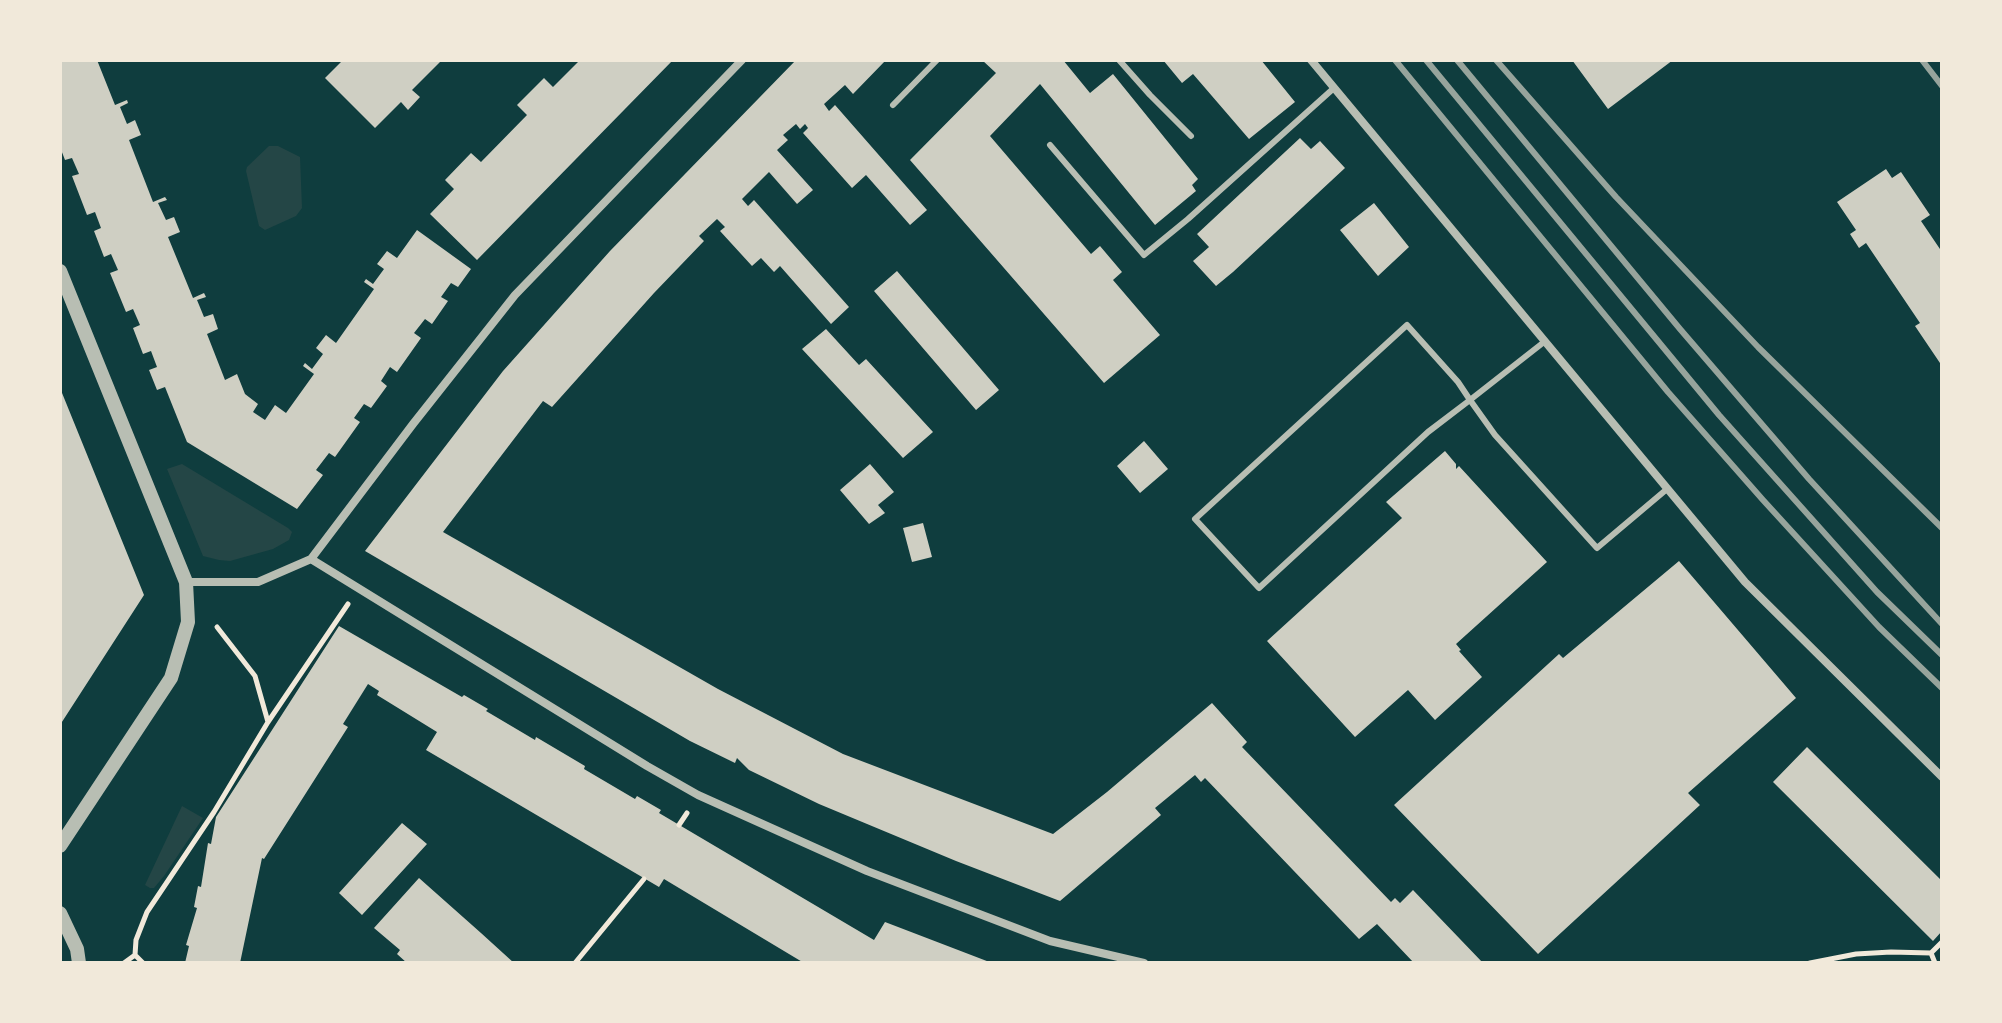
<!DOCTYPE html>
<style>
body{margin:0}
#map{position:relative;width:2002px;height:1023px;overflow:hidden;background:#0f3d3e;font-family:Roboto,sans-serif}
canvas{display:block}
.frame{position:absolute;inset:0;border:62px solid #f1e9da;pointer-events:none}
</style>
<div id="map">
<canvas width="2002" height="1023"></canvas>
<div class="frame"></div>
</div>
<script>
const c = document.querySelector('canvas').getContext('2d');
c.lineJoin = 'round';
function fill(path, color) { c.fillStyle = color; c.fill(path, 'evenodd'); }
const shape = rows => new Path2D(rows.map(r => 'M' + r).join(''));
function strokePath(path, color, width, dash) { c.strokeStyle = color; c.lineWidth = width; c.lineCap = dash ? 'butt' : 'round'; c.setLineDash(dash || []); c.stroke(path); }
const green = shape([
 [269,146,278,146,300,157,302,208,296,216,265,230,259,226,246,171,247,167],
 [182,464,288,528,292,532,289,540,273,549,230,561,219,560,203,556,167,469],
 [182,806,203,818,164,876,154,888,150,888,145,885]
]);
const building = shape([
 [60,60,97,60,115,105,127,100,128,103,120,107,127,124,135,120,141,135,129,140,153,202,165,197,167,200,158,203,166,220,174,217,180,232,168,237,193,298,204,293,206,297,197,300,204,317,213,314,218,329,207,334,225,380,237,374,245,394,258,404,253,412,265,420,275,405,286,413,314,374,303,366,305,363,312,369,323,354,316,348,326,335,336,343,374,289,364,282,366,279,373,284,384,269,377,264,387,251,397,258,417,230,471,269,458,287,451,283,441,297,448,301,432,324,425,319,414,333,421,338,397,372,390,367,381,381,387,386,371,408,364,404,354,418,360,422,335,457,329,453,316,470,323,475,297,509,187,442,165,387,157,390,149,370,157,367,151,351,143,354,133,328,140,325,133,309,126,312,110,273,118,270,111,254,104,257,94,231,101,228,95,212,87,215,72,176,79,174,72,158,65,160,60,147,60,133,62,132,60,126],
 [343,60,442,60,412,90,420,97,408,110,401,102,375,128,325,78],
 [580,60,673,60,477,260,430,214,454,189,445,180,471,153,481,162,527,115,517,105,544,78,553,87],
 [796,60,886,60,853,94,845,85,824,104,829,111,835,105,927,210,910,225,866,175,852,188,803,133,808,128,805,124,800,129,796,124,783,135,788,140,777,150,813,190,797,204,769,172,742,199,748,206,754,200,849,307,831,324,780,266,774,272,761,258,752,266,720,231,725,227,717,219,699,236,704,241,654,293,552,407,543,401,443,532,718,689,843,754,1053,834,1107,792,1212,703,1247,742,1242,747,1391,902,1395,898,1400,903,1413,890,1483,963,1414,963,1377,924,1359,939,1205,778,1201,782,1195,775,1155,808,1161,815,1060,901,956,861,819,804,749,770,737,758,735,763,690,741,365,551,503,371,610,251],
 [982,60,1063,60,1090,93,1113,74,1198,179,1192,185,1196,191,1155,225,1040,84,990,136,1091,254,1100,246,1122,272,1113,280,1160,335,1104,383,910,160,996,73],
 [1163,60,1261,60,1295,102,1249,139,1193,74,1182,83],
 [1572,60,1673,60,1608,109],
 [1300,138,1311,149,1320,141,1345,168,1233,272,1216,286,1193,261,1209,247,1197,234],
 [1886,169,1892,178,1901,172,1930,215,1921,221,1942,252,1942,366,1915,326,1920,323,1866,243,1859,248,1850,234,1856,230,1837,202],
 [1374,203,1409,247,1378,276,1340,230],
 [897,271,999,390,976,410,874,291],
 [826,329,859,365,866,359,933,432,903,458,802,349],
 [60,388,144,595,60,725],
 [1144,441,1168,469,1140,493,1117,466],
 [1445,451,1456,464,1456,469,1459,466,1547,562,1456,644,1461,650,1459,651,1482,677,1435,720,1408,690,1355,737,1267,641,1402,518,1386,502],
 [870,464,894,492,878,505,885,513,869,524,840,490],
 [923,523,932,557,912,562,903,528],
 [1679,561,1796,698,1688,793,1700,805,1538,954,1394,805,1559,654,1563,658],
 [339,626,462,697,464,695,488,709,486,711,535,740,536,737,585,766,584,769,635,799,637,796,661,810,659,813,874,940,885,922,992,963,804,963,664,879,659,887,426,750,437,732,377,695,379,691,368,684,343,724,348,727,264,859,262,858,240,963,185,963,189,946,186,945,197,908,194,907,198,886,201,887,208,843,211,844,216,817],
 [1807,747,1942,881,1942,931,1933,941,1773,782],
 [402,823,427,844,362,915,339,893],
 [419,878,481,933,514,963,414,963,412,961,407,963,397,954,400,950,374,928]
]);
const path = shape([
 [217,627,255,676,268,722],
 [679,825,687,813],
 [1931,953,1935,963],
 [135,955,143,963],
 [124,963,135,955,136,940,147,912,214,812,268,722,348,604],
 [575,963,644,879],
 [1810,963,1856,954,1891,952,1931,953,1942,942]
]);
const service = shape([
 [1119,60,1150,95,1191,136],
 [893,105,937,60],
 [1050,145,1144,255,1188,219,1334,88],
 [1544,342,1470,400,1428,432,1259,588,1195,519,1407,325,1458,382,1470,400,1495,435,1597,548,1667,489]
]);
const minor = shape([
 [1311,60,1745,582,1942,777],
 [311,559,647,766,698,795,867,871,1050,941,1144,963],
 [186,582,258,582,311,559,413,424,515,295,742,60]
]);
const tertiary = shape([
 [60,271,186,582,188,622,171,678,60,846],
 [60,913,77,949,79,963]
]);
const rail = shape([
 [1395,60,1668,392,1763,500,1879,627,1942,688],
 [1426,60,1719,415,1877,592,1942,655],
 [1457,60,1680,329,1809,479,1942,624],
 [1496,60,1616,197,1758,347,1942,528],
 [1922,60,1942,86]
]);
fill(green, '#244646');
fill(building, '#cfcfc3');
strokePath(path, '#f1e9da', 5);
strokePath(service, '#b8beb3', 6);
strokePath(minor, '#b8beb3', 8);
strokePath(tertiary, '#b8beb3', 14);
strokePath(rail, '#97a49c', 6);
</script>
